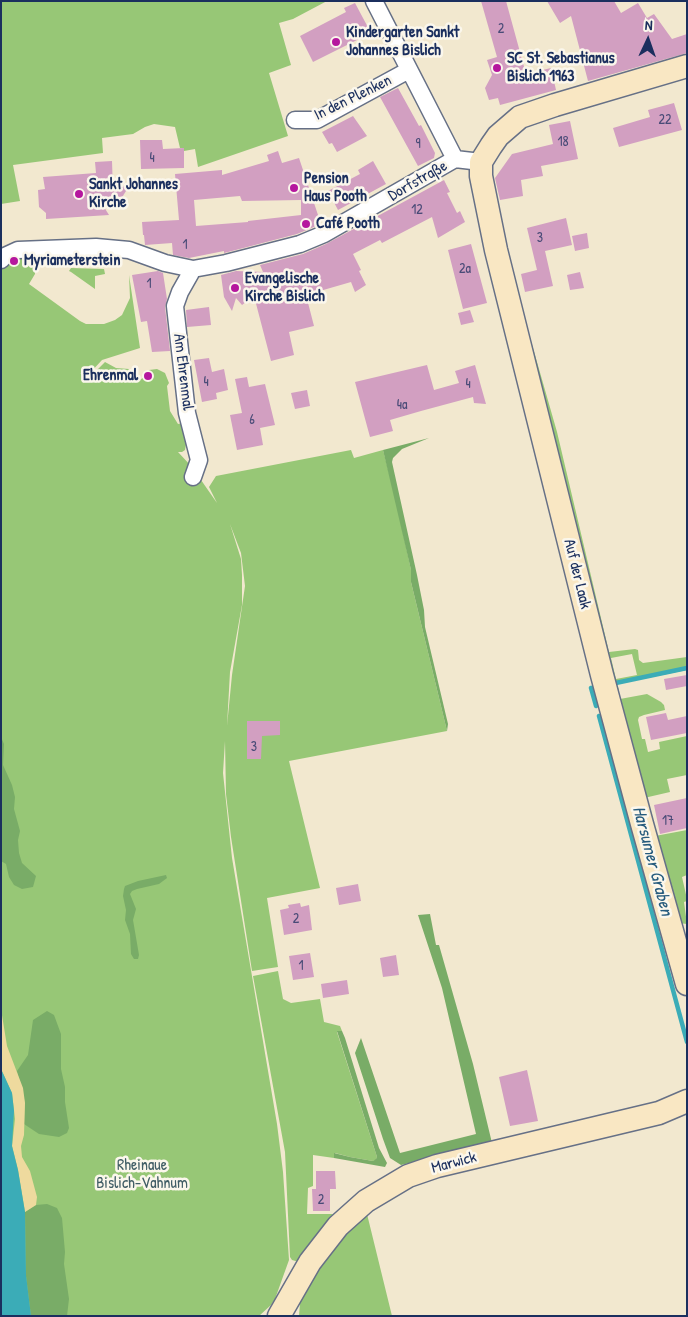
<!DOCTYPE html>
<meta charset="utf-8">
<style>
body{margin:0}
#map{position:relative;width:688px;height:1317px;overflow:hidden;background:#f2e8cf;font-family:"Patrick Hand",sans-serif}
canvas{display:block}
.frame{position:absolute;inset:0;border:2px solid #1b2f5e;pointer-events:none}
.north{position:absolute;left:623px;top:15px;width:50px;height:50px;-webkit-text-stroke:4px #fbf7ec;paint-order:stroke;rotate:3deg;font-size:14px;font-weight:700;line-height:20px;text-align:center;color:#1b2f5e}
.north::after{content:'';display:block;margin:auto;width:18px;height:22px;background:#1b2f5e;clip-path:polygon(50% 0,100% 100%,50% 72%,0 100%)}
</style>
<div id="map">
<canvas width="688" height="1317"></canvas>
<div class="frame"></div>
<div class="north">N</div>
</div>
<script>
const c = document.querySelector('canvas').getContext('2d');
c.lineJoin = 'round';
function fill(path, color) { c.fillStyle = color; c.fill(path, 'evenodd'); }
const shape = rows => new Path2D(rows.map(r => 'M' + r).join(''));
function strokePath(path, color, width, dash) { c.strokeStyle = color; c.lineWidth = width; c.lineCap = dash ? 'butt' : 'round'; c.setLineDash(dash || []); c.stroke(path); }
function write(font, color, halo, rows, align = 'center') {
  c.font = font + ' "Patrick Hand",sans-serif'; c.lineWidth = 5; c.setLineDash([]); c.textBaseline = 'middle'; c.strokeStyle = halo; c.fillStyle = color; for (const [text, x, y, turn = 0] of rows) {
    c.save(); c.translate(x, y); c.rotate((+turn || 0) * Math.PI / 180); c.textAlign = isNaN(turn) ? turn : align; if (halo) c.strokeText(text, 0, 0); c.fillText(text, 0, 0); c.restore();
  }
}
const green = shape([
 [1,1,327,1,293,19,279,23,291,65,269,73,288,136,198,167,195,149,184,151,184,148,180,148,175,127,154,124,145,127,133,134,102,138,103,153,13,165,20,201,1,204],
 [17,259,26,259,35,264,35,274,29,284,80,321,86,324,104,324,115,320,122,315,130,298,129,275,140,348,102,360,90,373,92,375,105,362,116,368,129,369,129,377,132,381,137,382,144,377,147,380,151,376,147,372,149,370,157,369,165,373,169,383,167,386,170,411,178,424,183,423,187,439,185,450,182,452,178,452,192,467,217,503,209,487,216,476,351,450,354,458,383,450,395,496,411,570,411,582,447,731,289,761,320,888,267,898,278,967,252,971,231,837,226,794,225,741,223,773,232,858,277,1124,283,1172,289,1260,275,1299,271,1305,259,1316,1,1316,1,270,8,264],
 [230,524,241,553,245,586,232,675,227,726,230,672,242,605,242,575,241,559],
 [71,268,104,269,105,274,95,276,95,289,71,272,69,271],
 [521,306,557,432,609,652,635,649,638,650,639,660,643,663,687,657,687,670,617,684,619,690,613,691],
 [632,654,637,675,616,679,611,658],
 [647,694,661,702,664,705,665,710,644,715,639,717,638,720,642,739,645,739,648,752,660,749,659,742,687,736,687,775,667,779,670,792,644,798,620,699],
 [687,830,687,875,682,877,687,899,687,901,684,902,687,924,678,923,655,836],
 [278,971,283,999,291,1003,320,999,324,1022,340,1026,342,1031,337,1032,377,1157,376,1160,373,1161,350,1157,335,1153,334,1158,313,1155,313,1186,308,1188,307,1214,333,1214,314,1238,299,1262,292,1260,290,1257,285,1152,253,976],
 [367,1214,392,1316,299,1316,300,1303,308,1283,317,1270,344,1235]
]);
const forest = shape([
 [429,438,402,449,393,458,392,462,417,575,424,610,425,627,448,724,447,731,411,582,411,570,383,450],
 [1,737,4,744,3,765,12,785,15,797,14,809,20,831,18,840,19,853,22,863,36,876,33,887,22,889,14,885,9,877,6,864,1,861],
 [166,875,167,878,159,884,137,889,132,891,130,894,136,909,133,920,139,955,138,959,134,959,131,954,130,934,125,920,126,910,123,896,124,889,125,886,138,881],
 [430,914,436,945,439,945,473,1064,492,1143,401,1165,390,1158,383,1139,355,1053,361,1038,400,1153,476,1134,442,988,418,915],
 [47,1011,54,1015,61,1034,61,1069,65,1087,65,1102,69,1128,67,1133,59,1137,39,1134,24,1124,25,1103,17,1071,28,1055,33,1020],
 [337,1031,342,1031,345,1038,379,1148,387,1163,385,1167,334,1158,334,1153,350,1157,373,1161,376,1159,377,1157],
 [47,1204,57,1208,62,1218,65,1252,64,1264,69,1299,67,1316,31,1316,26,1276,25,1212,36,1205]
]);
const sand = shape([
 [1,1009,7,1046,23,1088,25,1103,24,1135,21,1146,22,1157,30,1171,37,1197,36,1205,25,1212,18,1170,12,1146,15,1119,12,1093,1,1069]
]);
const water = shape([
 [1,1069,12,1093,14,1111,12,1146,18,1170,25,1212,26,1275,31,1316,1,1316]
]);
const stream = shape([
 [611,684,687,668],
 [596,706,591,688,599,687],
 [599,716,687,1042]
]);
const building = shape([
 [481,1,506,1,526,74,551,68,556,90,500,105,498,98,489,100,485,88,492,75,487,60,497,57],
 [547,1,614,1,621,13,638,3,647,18,654,14,672,39,687,34,687,53,588,81,571,16,560,23],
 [355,3,371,33,313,62,300,36,346,12,344,8],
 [398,88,419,126,421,125,435,153,434,158,418,166,380,97],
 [674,103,682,130,619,147,613,128,650,117,648,110],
 [353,116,367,136,337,152,332,143,329,144,322,132],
 [570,121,578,159,541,166,543,176,521,180,523,196,500,200,495,178,512,154,553,144,549,125],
 [140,140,162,140,163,149,184,148,184,168,141,169],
 [278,151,282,163,299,158,321,224,297,234,228,252,224,253,224,251,189,258,173,255,172,243,145,245,144,235,143,235,142,222,179,220,175,174,222,170,222,175,269,161,267,155],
 [240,196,242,201,301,200,301,215,248,221,248,222,196,226,194,200],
 [112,161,113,191,131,183,116,207,104,207,109,215,46,219,46,213,39,207,38,190,45,189,43,177,96,173,95,162],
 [373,161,386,184,338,210,328,191,360,174,358,170],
 [444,180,450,192,447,193,457,213,460,211,465,222,438,238,432,217,382,243,380,240,353,254,361,270,359,271,366,285,355,292,351,282,306,295,314,326,289,332,294,355,271,361,254,296,242,305,236,298,232,311,224,297,221,275,236,271,263,272,260,265,303,254,326,244],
 [566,218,572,245,545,251,553,286,525,292,521,274,537,270,527,228],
 [587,233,589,248,575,251,572,236],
 [471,244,487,303,463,309,448,250],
 [158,271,163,273,167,299,165,307,170,351,152,352,147,321,141,322,132,275],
 [580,272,584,288,570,290,567,275],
 [209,307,211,325,187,327,186,310],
 [470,310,474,322,461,325,458,313],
 [209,358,212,372,224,369,228,390,216,393,217,399,202,402,194,360],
 [427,365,434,390,459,383,455,371,475,365,486,404,474,403,473,397,421,411,390,420,393,431,370,437,355,382],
 [247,377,249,387,265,384,275,425,260,428,263,445,237,450,230,415,242,413,235,379],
 [307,390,310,406,295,409,291,393],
 [687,675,687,686,666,690,664,679],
 [666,713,668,720,687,716,687,733,651,740,646,717],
 [247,721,280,721,280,735,262,736,261,759,247,759],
 [687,798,687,828,660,834,654,805],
 [358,884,361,901,339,905,336,888],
 [300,903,301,907,309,905,312,930,284,935,280,910,289,908,288,905],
 [310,953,314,977,293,980,289,956],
 [396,955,399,975,383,977,380,958],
 [347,980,349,994,323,998,321,984],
 [527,1070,538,1121,510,1126,499,1077],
 [316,1171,335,1171,336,1189,330,1189,330,1211,313,1211,312,1189,316,1189]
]);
const street = shape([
 [374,1,455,159],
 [295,120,317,120,409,70],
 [1,260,5,256,18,250,96,247,129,250,165,263,193,269,226,263,300,244,324,234,455,159,481,162],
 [193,477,199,460,187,413,175,306,180,292,193,269]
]);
const secondary = shape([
 [687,66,555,105,520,117,498,136,491,146,481,162,481,176,496,250,602,675,642,824,687,984],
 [279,1316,310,1262,338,1226,366,1201,408,1176,437,1166,659,1113,687,1101]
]);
const markers = [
 [336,42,5,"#b5179e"],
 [497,68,5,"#b5179e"],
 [294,188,5,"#b5179e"],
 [79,194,5,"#b5179e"],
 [306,224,5,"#b5179e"],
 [14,261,5,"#b5179e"],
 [235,288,5,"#b5179e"],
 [148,376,5,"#b5179e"]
];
const numberNames = [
 ["2",501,29],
 ["22",665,120],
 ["18",563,142],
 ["9",418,144],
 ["4",152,158],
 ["12",417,210],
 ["3",540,238],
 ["1",185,245],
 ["2a",465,269],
 ["1",149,284],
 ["4",206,382],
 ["4",468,384],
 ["4a",402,405],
 ["6",252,420],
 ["3",254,747],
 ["17",668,821],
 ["2",296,919],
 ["1",301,966],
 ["2",321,1200]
];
const poiNames = [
 ["Kindergarten Sankt",346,33],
 ["Johannes Bislich",346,51],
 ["SC St. Sebastianus",507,59],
 ["Bislich 1963",507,77],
 ["Pension",304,179],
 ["Haus Pooth",304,197],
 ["Sankt Johannes",89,185],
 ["Kirche",89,203],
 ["Café Pooth",316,224],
 ["Myriameterstein",24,261],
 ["Evangelische",245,279],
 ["Kirche Bislich",245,297],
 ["Ehrenmal",138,376,"right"]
];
const streetNames = [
 ["In den Plenken",353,98,-26],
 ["Dorfstraße",418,181,-30],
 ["Am Ehrenmal",183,372,83],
 ["Auf der Laak",577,574,76],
 ["Marwick",454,1163,-15]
];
const parkNames = [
 ["Rheinaue",142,1166],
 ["Bislich-Vahnum",142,1184]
];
const waterNames = [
 ["Harsumer Graben",652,861,75]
];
fill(green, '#97c776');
fill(forest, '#79ac67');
fill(sand, '#eeda9e');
fill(water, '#3bacb7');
strokePath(stream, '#3bacb7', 4.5);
fill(building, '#d29fc1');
strokePath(street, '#667086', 19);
strokePath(secondary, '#667086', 25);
strokePath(street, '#fff', 16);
strokePath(secondary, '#f9e7c3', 22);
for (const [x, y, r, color] of markers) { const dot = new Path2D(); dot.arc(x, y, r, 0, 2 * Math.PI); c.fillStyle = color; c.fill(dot); strokePath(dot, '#fbf7ec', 2); }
write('14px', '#494b77', null, numberNames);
write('bold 16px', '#1b2f5e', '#fbf7ec', poiNames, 'left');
write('16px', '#1b2f5e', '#fbf7ec', streetNames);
write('16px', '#405d65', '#fbf7ec', parkNames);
write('italic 18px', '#265b7d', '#fbf7ec', waterNames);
</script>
